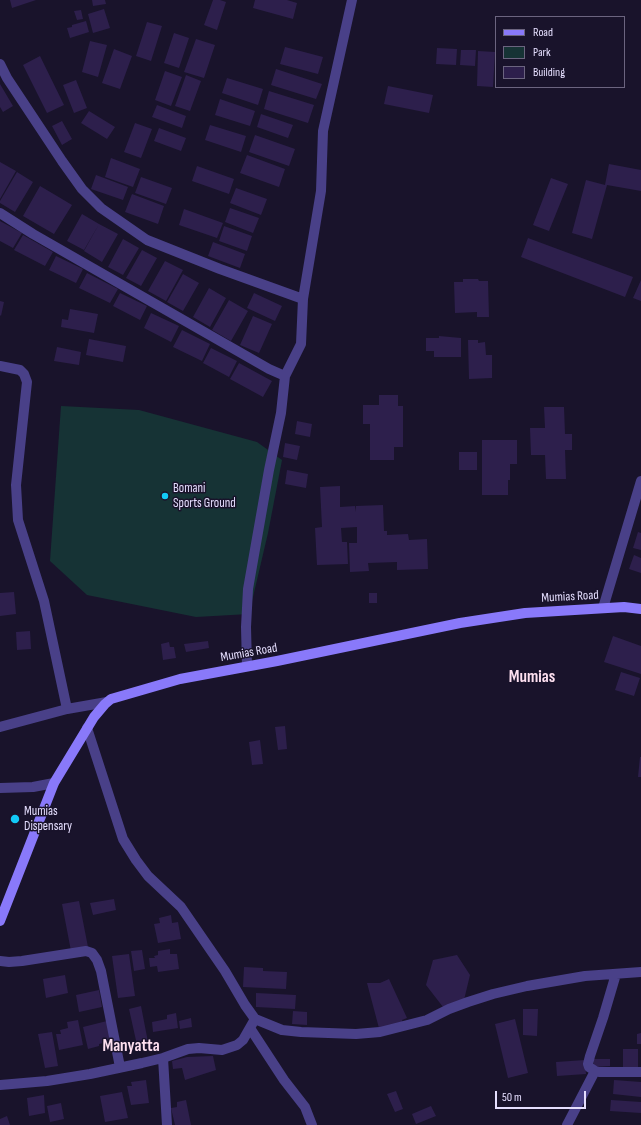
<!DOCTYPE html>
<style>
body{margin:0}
#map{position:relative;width:641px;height:1125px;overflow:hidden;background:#19132b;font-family:"Sofia Sans Condensed",sans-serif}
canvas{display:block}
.legend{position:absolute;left:495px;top:16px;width:130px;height:72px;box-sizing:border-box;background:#19132b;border:1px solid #6b647f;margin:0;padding:5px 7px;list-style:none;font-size:12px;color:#e5defe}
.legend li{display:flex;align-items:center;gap:8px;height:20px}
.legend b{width:20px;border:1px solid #6b647f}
.scale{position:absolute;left:495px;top:1091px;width:91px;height:18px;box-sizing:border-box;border:2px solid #e5defe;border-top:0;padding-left:5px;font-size:12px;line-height:14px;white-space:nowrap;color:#e5defe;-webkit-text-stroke:3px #19132b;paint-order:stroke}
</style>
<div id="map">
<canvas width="641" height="1125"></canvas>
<ul class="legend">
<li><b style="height:5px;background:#8979fa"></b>Road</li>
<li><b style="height:11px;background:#163335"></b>Park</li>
<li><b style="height:11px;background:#2d1f4c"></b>Building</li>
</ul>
<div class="scale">50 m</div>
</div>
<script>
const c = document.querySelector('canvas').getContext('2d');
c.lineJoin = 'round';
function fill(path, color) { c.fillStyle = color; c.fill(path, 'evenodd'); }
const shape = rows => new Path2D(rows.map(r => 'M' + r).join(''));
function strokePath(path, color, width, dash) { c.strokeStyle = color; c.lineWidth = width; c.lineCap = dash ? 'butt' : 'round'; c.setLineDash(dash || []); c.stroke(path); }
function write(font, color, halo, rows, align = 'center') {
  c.font = font + ' "Sofia Sans Condensed",sans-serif'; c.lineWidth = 3; c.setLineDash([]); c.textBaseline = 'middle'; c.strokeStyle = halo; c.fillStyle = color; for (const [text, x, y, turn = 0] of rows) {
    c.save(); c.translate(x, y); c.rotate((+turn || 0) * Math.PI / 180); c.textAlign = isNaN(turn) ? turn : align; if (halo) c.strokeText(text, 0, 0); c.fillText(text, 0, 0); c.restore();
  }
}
const green = shape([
 [61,406,139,410,257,442,282,460,268,533,249,614,196,617,87,595,50,561]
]);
const building = shape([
 [10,0,36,0,12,8],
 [92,0,105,0,106,4,93,6],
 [213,0,220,0,226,2,217,30,204,25],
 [255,0,287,0,297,3,293,19,253,8],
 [104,9,110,28,93,33,88,14],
 [81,10,83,19,77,20,74,11],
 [86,21,89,32,70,38,67,28,72,27,72,25],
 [147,22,162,26,151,61,136,56],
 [174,33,189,38,179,68,164,63],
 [196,39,215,45,204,78,184,72],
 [90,41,107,45,98,77,82,72],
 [285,47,323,57,318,74,280,64],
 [437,48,457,49,456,65,436,64],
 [114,49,132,56,120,89,102,83],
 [461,50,476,50,475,66,460,65],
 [478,51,495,52,493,87,477,86],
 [40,56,64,105,47,113,23,65],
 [276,69,322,84,316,99,271,85],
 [165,71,182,77,171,106,155,100],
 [186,75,201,81,190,111,175,106],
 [227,78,263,89,258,105,222,93],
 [76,80,87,108,74,113,63,85],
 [0,84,13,106,3,112,0,107],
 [388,86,433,95,429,113,384,104],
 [269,91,314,105,308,123,264,109],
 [220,99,255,111,250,126,215,115],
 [157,105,186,116,182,128,152,117],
 [89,111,115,127,107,139,81,123],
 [261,114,293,125,288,138,257,127],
 [62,121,72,139,62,145,52,126],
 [135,123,152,129,141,158,124,152],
 [210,125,246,136,241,152,205,140],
 [159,128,186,138,181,151,154,141],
 [255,135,295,149,289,166,249,152],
 [247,155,285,169,279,187,240,173],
 [111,158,140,169,133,187,105,177],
 [0,162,16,171,0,199],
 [609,164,641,170,641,191,607,185,592,239,572,233,586,180,605,185],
 [197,166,234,179,229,194,192,181],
 [17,172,33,182,15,212,0,203,0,201],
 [96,175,128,187,123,200,91,189],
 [141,177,172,188,166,204,135,193],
 [551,178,568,184,549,231,533,225],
 [40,186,57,196,49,210,57,196,72,205,54,234,23,216],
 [236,188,267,199,261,215,230,203],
 [132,194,164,206,158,224,125,212],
 [230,208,259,218,253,233,225,222],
 [184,209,223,223,217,238,179,225],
 [82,214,99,224,84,250,67,241],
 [0,221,22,233,13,248,0,241],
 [99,224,118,234,102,262,84,251],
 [224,226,252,236,247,251,219,241],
 [23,235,53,252,45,266,14,250],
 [528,238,633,277,625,297,521,257],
 [123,239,139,248,123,275,108,267],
 [213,242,245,254,240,268,208,256],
 [142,250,157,258,141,286,126,278],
 [56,256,83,269,76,283,49,270],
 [165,261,183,270,166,301,148,291],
 [87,273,118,289,110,303,79,288],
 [183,274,199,283,183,311,167,302],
 [463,279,478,279,479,281,488,281,489,317,477,317,477,312,455,313,454,282,463,282],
 [641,280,641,301,633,298],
 [209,288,226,298,210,327,193,317],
 [120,293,147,306,140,320,113,306],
 [254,293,282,306,275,321,247,308],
 [229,300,248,311,231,341,212,330],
 [0,301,4,302,1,316,0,315],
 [70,309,98,314,94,333,61,327,62,319,68,320],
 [151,313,179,326,171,342,144,328],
 [253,316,272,324,259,353,240,345],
 [182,330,210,344,202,361,173,347],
 [439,336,461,338,461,357,434,357,434,351,426,351,426,338,439,338],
 [89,339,126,346,123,362,86,355],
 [468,340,478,340,478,343,485,342,486,355,492,355,492,378,469,379],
 [57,347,81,352,79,365,54,361],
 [211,348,237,361,229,377,203,363],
 [239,363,272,381,263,397,230,379],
 [379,395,398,395,398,406,403,406,403,447,394,447,394,460,370,460,370,424,363,424,363,405,379,405],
 [544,407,564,407,565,434,572,434,572,450,565,450,566,479,546,479,545,455,531,455,530,428,545,428],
 [297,421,312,424,310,437,295,434],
 [482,440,517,440,517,464,510,464,510,480,508,480,508,495,482,495],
 [285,443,300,446,297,460,283,457],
 [459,452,477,452,477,470,459,470],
 [287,470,308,474,306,488,285,484],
 [340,486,340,507,355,506,356,512,356,506,383,505,384,531,387,531,387,535,408,534,409,540,427,539,428,569,397,570,397,562,368,563,369,571,350,572,349,543,357,543,357,527,341,528,342,542,347,542,348,564,317,565,315,528,322,527,320,487],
 [638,532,641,533,641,550,633,548],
 [634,555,641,558,641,573,629,569],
 [14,592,16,614,0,616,0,593],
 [369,593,377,593,377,603,369,603],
 [30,631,31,649,17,650,16,632],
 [613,636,641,646,641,674,604,662],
 [208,641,209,648,186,652,184,644],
 [169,642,170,647,174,647,176,658,163,660,161,644],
 [621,672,640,678,634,696,615,690],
 [285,726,287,749,278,750,275,727],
 [260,740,263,764,252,765,249,742],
 [640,757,641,757,641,777,638,777],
 [114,899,116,910,93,915,90,903],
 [79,901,88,947,71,951,62,904],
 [171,915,172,923,178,922,181,939,158,943,154,924,160,923,159,918],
 [170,949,170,954,177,954,179,969,158,972,157,966,150,967,149,958,155,958,154,956,158,955,158,951],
 [142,950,145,969,134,971,131,951],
 [129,954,135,996,118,998,112,956],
 [457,955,470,975,464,1000,443,1007,426,985,433,960],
 [244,967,263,968,263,971,287,972,286,989,243,987],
 [65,975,68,993,46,998,43,979],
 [389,979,407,1018,402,1020,405,1027,380,1032,367,983,380,983],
 [99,990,102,1007,79,1012,76,995],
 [256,993,296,995,295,1009,256,1007],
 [141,1006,148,1042,137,1045,129,1009],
 [523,1009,538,1009,537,1036,523,1035],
 [293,1011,307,1012,307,1025,292,1024],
 [176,1013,178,1028,153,1032,152,1022,167,1019,167,1015],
 [191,1018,192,1027,180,1029,179,1021],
 [515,1019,528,1073,508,1078,495,1024],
 [78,1020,83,1045,59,1050,56,1034,61,1034,60,1030,68,1028,67,1022],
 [107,1021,112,1041,99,1044,99,1046,88,1049,83,1027],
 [52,1032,58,1066,45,1068,38,1034],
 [641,1033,641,1044,637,1044,637,1034],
 [623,1049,638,1049,638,1067,623,1067],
 [213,1056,216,1070,185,1080,182,1068,173,1069,172,1061,187,1057],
 [594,1059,610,1059,610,1066,594,1067],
 [585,1060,586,1074,557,1076,556,1062],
 [146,1080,149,1103,131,1105,127,1086,132,1086,131,1082],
 [614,1080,641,1082,641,1097,613,1094],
 [396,1091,403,1109,395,1112,387,1094],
 [122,1092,128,1118,105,1122,100,1096],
 [44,1095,45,1113,29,1116,27,1098],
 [186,1100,191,1125,175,1125,171,1108,177,1107,177,1102],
 [611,1100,641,1102,641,1113,610,1111],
 [61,1103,64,1119,50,1122,47,1106],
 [431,1106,436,1116,416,1124,412,1114],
 [7,1116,10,1125,0,1125,0,1119]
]);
const street = shape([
 [0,64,7,78,62,161,82,189,101,208,147,240,220,269,303,299],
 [0,213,33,234,269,369,285,376],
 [0,366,20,370,24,374,27,382,16,485,18,520,44,601,67,709],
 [603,608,641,481],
 [247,666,246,627,248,589,269,470,281,413,285,376,301,344,303,299,321,191,323,131,352,0],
 [0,727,67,709,107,702],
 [0,788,33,787,54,783],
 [0,961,9,962,22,961,86,951,92,953,97,960,101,971,120,1067],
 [616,974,603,1018,590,1056,588,1064,589,1067,595,1071,599,1072,641,1072],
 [255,1019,282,1030,301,1032,356,1034,380,1032,427,1020,449,1009,468,1002,493,994,527,986,585,976,641,972],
 [250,1028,284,1080,305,1107,312,1125],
 [163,1058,167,1125],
 [0,1085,47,1081,90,1074,142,1063,163,1058,188,1049,199,1048,222,1050,237,1045,243,1040,255,1019,245,1005,225,971,181,907,148,876,136,860,123,839,87,728],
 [567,1125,595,1071]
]);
const secondary = shape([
 [0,921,54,783,94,717,105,704,111,699,180,679,277,661,460,623,525,613,624,607,641,609]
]);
const markers = [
 [165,496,4,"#12c9f6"],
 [15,819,5,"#12c9f6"]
];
const poiNames = [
 ["Bomani",173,489],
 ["Sports Ground",173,504],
 ["Mumias",24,812],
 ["Dispensary",24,827]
];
const streetNames = [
 ["Mumias Road",570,597,-3],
 ["Mumias Road",249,653,-10]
];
const districtNames = [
 ["Mumias",532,678],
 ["Manyatta",131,1047]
];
fill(green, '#163335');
fill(building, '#2d1f4c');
strokePath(street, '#494088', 10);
strokePath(secondary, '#8979fa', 10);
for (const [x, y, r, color] of markers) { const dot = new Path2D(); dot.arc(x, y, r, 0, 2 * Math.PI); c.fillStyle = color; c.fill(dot); strokePath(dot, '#19132b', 1.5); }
write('13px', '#e5defe', '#19132b', poiNames, 'left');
write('13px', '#e5defe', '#19132b', streetNames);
write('bold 17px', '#fee0f0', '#19132b', districtNames);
</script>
